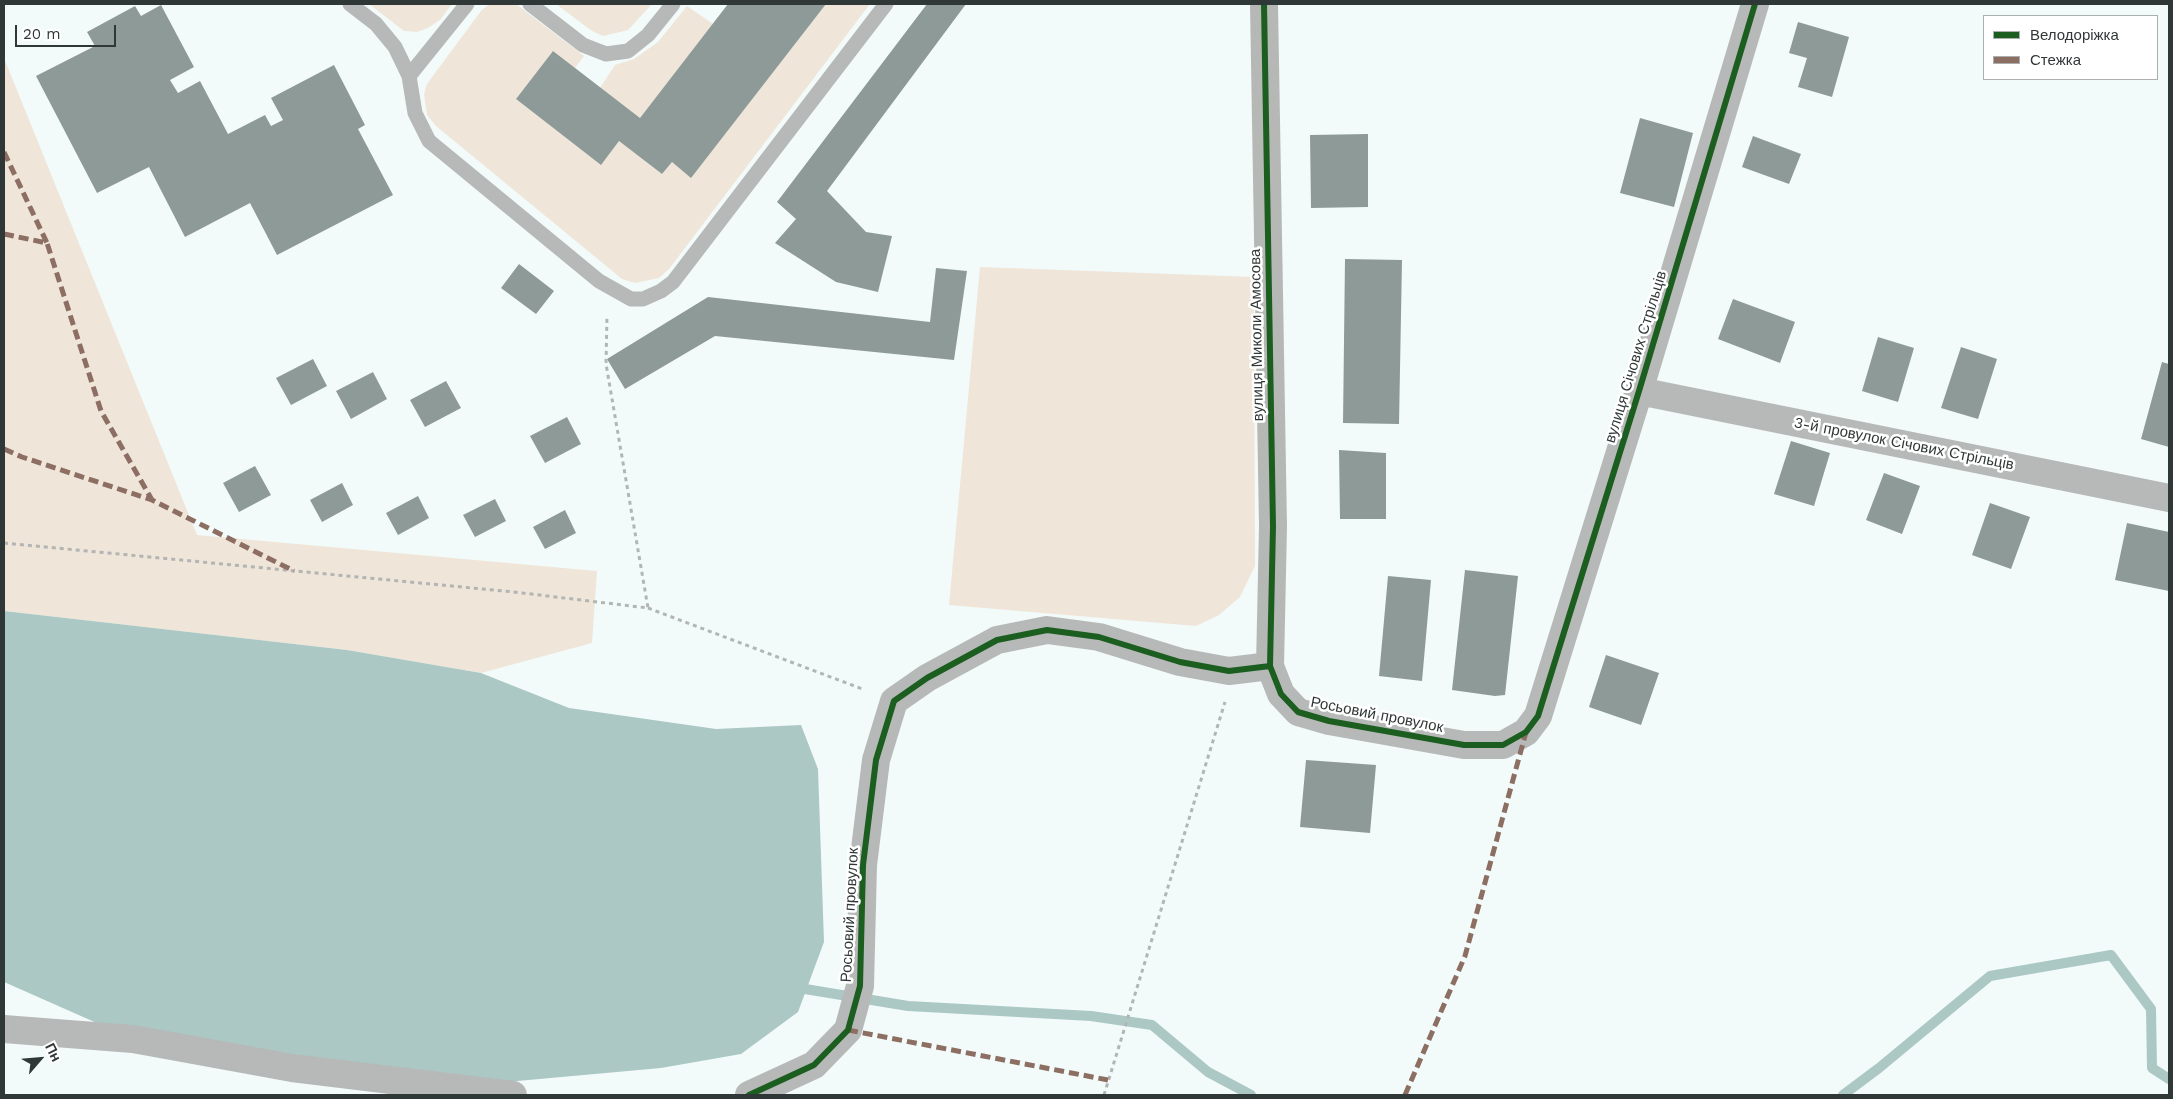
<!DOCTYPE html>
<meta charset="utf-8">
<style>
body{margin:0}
#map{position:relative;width:2173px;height:1099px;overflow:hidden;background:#f2fbfa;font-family:"Work Sans",sans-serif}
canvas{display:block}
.frame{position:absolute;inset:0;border:5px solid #303837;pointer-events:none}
.legend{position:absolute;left:1983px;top:15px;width:175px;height:65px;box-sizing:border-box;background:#fff;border:1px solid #acafaf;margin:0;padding:6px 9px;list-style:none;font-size:15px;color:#303837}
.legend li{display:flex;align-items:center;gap:10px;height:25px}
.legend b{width:25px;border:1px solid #acafaf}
.north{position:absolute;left:15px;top:1034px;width:50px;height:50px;-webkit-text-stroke:4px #fff;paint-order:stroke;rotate:63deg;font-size:14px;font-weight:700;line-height:20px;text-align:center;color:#303837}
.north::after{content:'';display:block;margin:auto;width:18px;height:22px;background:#303837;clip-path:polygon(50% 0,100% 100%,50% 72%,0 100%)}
.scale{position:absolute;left:15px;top:25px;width:101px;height:22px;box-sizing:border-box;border:2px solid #303837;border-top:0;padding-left:6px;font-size:15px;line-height:18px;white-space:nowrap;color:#303837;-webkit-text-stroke:4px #fff;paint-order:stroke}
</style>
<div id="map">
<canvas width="2173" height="1099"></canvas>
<div class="frame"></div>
<ul class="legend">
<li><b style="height:6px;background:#1b5e20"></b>Велодоріжка</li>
<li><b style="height:6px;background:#8d6e63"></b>Стежка</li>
</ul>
<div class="north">Пн</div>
<div class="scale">20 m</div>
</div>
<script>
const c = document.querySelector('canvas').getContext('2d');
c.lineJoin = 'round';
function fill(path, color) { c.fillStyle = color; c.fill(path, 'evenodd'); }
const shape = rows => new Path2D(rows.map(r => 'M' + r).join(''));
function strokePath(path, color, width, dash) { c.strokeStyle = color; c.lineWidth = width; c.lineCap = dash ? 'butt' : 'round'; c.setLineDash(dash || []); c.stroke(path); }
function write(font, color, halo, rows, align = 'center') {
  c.font = font + ' "Work Sans",sans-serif'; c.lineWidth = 5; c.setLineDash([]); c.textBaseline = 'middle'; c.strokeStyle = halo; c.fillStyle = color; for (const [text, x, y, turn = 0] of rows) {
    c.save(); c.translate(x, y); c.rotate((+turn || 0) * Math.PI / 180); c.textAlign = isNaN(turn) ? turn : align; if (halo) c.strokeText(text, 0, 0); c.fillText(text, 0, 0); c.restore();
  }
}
const green = shape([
 [369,4,452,4,440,20,428,28,417,32,404,31],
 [489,4,516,4,584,56,575,68,553,51,516,99,600,164,619,141,662,174,672,162,691,177,826,4,870,4,669,269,659,278,635,283,622,279,436,126,427,115,424,94,427,84,481,11],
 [556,4,652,4,628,30,603,36,592,31],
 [687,6,713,24,640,118,600,88,615,65,634,59,658,42],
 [4,58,197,535,597,571,592,643,481,673,347,650,4,611],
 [980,267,1254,277,1255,566,1240,597,1219,615,1196,626,949,605]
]);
const water = shape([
 [4,611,347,650,481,673,569,708,716,729,801,725,818,769,824,942,798,1012,741,1054,661,1068,440,1088,133,1039,4,982]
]);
const stream = shape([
 [793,987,908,1006,1091,1016,1152,1025,1208,1072,1251,1095],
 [1843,1095,1879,1068,1990,976,2111,955,2151,1009,2152,1068,2169,1079]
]);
const building = shape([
 [728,4,826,4,691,178,672,162,662,174,619,141,601,165,516,99,553,51,640,118],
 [927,4,966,4,827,191,866,232,892,236,878,292,836,282,775,243,796,219,777,202],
 [161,5,194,67,170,80,178,93,200,81,228,134,265,115,271,126,283,120,271,98,334,65,365,125,358,129,393,195,277,255,250,203,185,237,149,167,97,193,36,76,95,46,87,32,135,6,141,16],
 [1798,22,1849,37,1832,97,1798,87,1807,58,1789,53],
 [1640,118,1693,133,1674,207,1620,193],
 [1368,134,1368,207,1311,208,1310,135],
 [1753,136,1801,154,1789,184,1742,167],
 [1345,259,1402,260,1399,424,1343,423],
 [519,264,554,291,536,314,501,288],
 [936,268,967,271,954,360,715,336,625,389,607,359,708,297,930,322],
 [1733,299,1795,322,1780,363,1718,339],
 [1878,337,1914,348,1898,402,1862,391],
 [1961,347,1997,359,1978,419,1941,408],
 [313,359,327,386,291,405,276,378],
 [2162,362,2169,364,2169,447,2141,439],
 [373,372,387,399,351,419,336,391],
 [446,381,461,408,425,427,410,400],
 [567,417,581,444,545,463,530,436],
 [1791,441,1830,453,1814,506,1774,494],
 [1339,450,1386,453,1386,519,1340,519],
 [255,466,271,495,239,512,223,483],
 [1884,473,1920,486,1902,534,1866,520],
 [342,483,353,505,322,522,310,500],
 [418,496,429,518,398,535,386,513],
 [495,499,506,521,475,537,463,515],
 [1990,503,2030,517,2011,569,1972,555],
 [565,510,576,533,545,549,533,527],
 [2127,523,2169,532,2169,591,2115,580],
 [1465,570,1518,576,1505,695,1495,696,1452,690],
 [1388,576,1431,580,1422,681,1379,676],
 [1606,655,1659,673,1641,725,1589,707],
 [1306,760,1376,765,1370,833,1300,827]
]);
const path = shape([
 [4,543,514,592,648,608,606,364,607,315],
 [648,608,865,690],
 [1104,1095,1225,702]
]);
const lane = shape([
 [350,4,376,24,395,47,409,76,415,113,429,141,599,281,631,299,643,299,661,291,673,282,886,4],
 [530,4,583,45,606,54,628,51,648,35,673,4],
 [409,76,467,4]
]);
const street = shape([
 [1639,391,2169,498],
 [4,1029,133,1039,292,1068,513,1095],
 [749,1095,814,1065,848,1030,860,986,863,865,876,760,894,701,927,678,997,640,1047,630,1099,637,1180,662,1229,671,1270,666,1281,694,1298,712,1329,721,1464,745,1503,745,1526,732,1538,716,1639,391,1755,4]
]);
const secondary = shape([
 [1264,4,1273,526,1270,666]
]);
const quiet = shape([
 [4,152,47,243],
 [4,234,47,243,101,411,152,500],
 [4,449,22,457,152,500,294,571],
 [848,1030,1108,1080],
 [1405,1095,1465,956,1526,732]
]);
const cycleway = shape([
 [1264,4,1273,526,1270,666],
 [749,1095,814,1065,848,1030,860,986,863,865,876,760,894,701,927,678,997,640,1047,630,1099,637,1180,662,1229,671,1270,666,1281,694,1298,712,1329,721,1464,745,1503,745,1526,732,1538,716,1639,391,1755,4]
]);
const streetNames = [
 ["вулиця Миколи Амосова",1257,335,-91],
 ["вулиця Січових Стрільців",1636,357,-73],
 ["3-й провулок Січових Стрільців",1904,444,11],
 ["Росьовий провулок",1377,715,11],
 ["Росьовий провулок",850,915,-87]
];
fill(green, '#efe5d9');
fill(water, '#abc8c4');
strokePath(stream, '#abc8c4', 10);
fill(building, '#8e9a98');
strokePath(path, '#b2b5b4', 3, [4, 4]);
strokePath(lane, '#b7b9b8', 15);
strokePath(street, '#b7b9b8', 28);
strokePath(secondary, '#b6b8b6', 28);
strokePath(quiet, '#8d6e63', 5, [10, 5]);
strokePath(cycleway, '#1b5e20', 6);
write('15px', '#303837', '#fff', streetNames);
</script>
